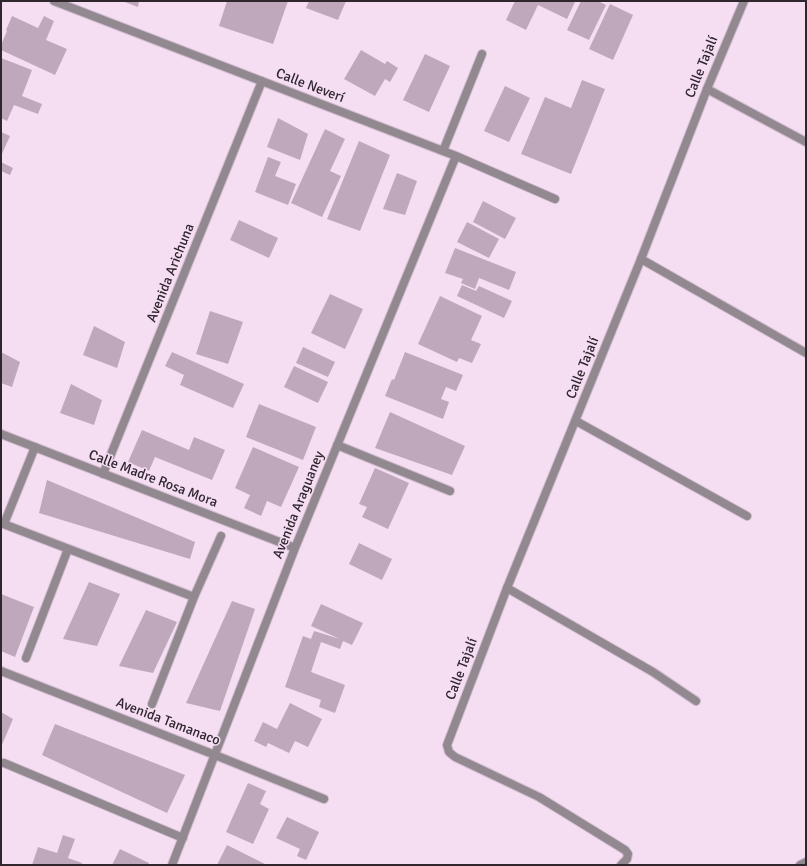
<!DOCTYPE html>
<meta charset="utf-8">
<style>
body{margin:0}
#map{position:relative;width:807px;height:866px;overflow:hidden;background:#f5ddf2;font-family:Signika,sans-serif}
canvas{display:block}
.frame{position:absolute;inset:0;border:2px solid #2f262e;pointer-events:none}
</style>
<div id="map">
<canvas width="807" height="866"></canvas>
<div class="frame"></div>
</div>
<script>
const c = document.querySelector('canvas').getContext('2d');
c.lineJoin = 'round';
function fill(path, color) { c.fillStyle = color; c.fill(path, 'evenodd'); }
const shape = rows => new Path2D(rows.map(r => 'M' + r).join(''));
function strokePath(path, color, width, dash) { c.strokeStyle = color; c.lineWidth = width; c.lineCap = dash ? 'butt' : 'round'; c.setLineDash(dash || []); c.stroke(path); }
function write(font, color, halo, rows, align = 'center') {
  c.font = font + ' Signika,sans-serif'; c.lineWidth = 3; c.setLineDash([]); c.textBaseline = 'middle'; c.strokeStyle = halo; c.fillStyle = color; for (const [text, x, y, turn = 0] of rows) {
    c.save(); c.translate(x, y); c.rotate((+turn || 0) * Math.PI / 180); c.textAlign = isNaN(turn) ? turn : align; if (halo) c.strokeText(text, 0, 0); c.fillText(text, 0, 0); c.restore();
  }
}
const building = shape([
 [122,1,139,1,138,7],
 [227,1,288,1,273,44,219,26],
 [309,1,346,1,338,20,306,8],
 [515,1,572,1,575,2,567,19,538,5,526,30,506,20],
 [581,1,598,1,606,5,589,40,567,30],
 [610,4,633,15,613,60,589,49],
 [12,16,38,28,44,16,54,21,46,40,67,49,55,75,1,50,1,45,7,31,6,30],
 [361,50,385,64,387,61,398,68,390,82,385,79,375,96,344,79],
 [425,54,450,66,429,112,403,100],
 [1,58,32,70,22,96,42,104,38,114,14,105,7,121,1,118],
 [582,80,605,89,571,174,521,154,545,97,571,108],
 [505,86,530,98,509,142,484,131],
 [278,118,308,134,300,160,267,147],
 [325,129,345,139,330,171,341,176,322,217,291,203],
 [1,132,10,136,1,156],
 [359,141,390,155,360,231,327,219],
 [268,157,281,162,275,176,296,184,288,205,255,192],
 [1,162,13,168,10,175,1,171],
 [397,173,417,181,405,215,383,209],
 [483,201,516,218,505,239,473,222],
 [239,220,278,238,269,258,230,240],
 [467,222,499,239,489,258,457,242],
 [455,248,516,272,509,290,479,278,475,289,461,283,463,279,445,273],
 [462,285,476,291,479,286,512,301,504,318,457,296],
 [330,294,363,309,345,349,311,333],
 [440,296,482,316,471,340,481,344,472,363,459,358,457,362,418,344],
 [210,311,243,322,228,364,196,354],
 [94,326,125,342,117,368,83,355],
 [303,347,335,362,328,377,296,363],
 [1,352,20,362,12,387,1,383],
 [172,352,244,384,233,408,180,385,184,375,165,366],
 [405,352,463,375,456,391,446,387,441,399,449,402,443,419,385,396,392,379,394,380],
 [294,366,328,382,318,403,284,387],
 [71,384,102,400,94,425,60,413],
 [259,404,316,427,303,460,246,437],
 [390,412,465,446,452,475,375,448],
 [142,430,189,450,194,437,225,450,212,480,155,457,149,471,128,462],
 [253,447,299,467,281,507,267,501,261,516,244,508,250,495,235,488],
 [375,468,409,483,388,529,362,517,367,507,359,504],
 [47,480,195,542,190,559,39,513],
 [359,543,392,559,382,580,349,564],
 [89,582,120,594,97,646,63,639],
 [1,594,34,607,15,657,1,651],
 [232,601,255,609,220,711,186,703],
 [321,604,363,623,352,645,343,641,340,649,321,642,311,672,345,685,335,713,319,707,321,700,285,687,303,636,311,639,314,631,340,639,311,626],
 [146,610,177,622,153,673,119,666],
 [290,703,322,719,308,747,295,741,289,753,268,743,266,747,254,741,263,722,277,729],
 [1,712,13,719,1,747],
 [55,724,185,775,167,813,42,755],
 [248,783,266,791,260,804,269,809,253,844,226,832],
 [287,817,319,832,306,860,297,856,300,849,276,838],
 [63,835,75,839,68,858,82,863,81,865,32,865,38,847,57,853],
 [227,845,267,865,217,865],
 [120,849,149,863,148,865,112,865]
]);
const service = shape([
 [707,89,806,142],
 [443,151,482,54],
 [641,259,806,353],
 [576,421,747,516],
 [1,523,194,597],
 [4,524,35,447],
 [507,588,653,672,696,701],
 [26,658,68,549],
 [152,704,194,597,221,536]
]);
const minor = shape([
 [54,1,456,156,555,199],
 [1,434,295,548],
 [337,445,450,491],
 [103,474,262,81],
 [1,671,215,755,324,799],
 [4,763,183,838],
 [172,865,295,548,456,156],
 [621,865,627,859,628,854,625,850,539,797,455,757,449,752,447,745,507,588,641,259,707,89,744,1],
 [800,865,806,862]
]);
const streetNames = [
 ["Calle Tajalí",702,67,-68],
 ["Calle Neverí",310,86,21],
 ["Avenida Arichuna",171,273,-68],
 ["Calle Tajalí",583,368,-68],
 ["Calle Madre Rosa Mora",153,479,21],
 ["Avenida Araguaney",299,505,-68],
 ["Calle Tajalí",462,669,-69],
 ["Avenida Tamanaco",168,722,21]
];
fill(building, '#bfa8bc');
strokePath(service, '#d1bccf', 10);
strokePath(minor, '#d1bccf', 10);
strokePath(service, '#928890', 8);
strokePath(minor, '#928890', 8);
write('14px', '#2f262e', '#f5ddf2', streetNames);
</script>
